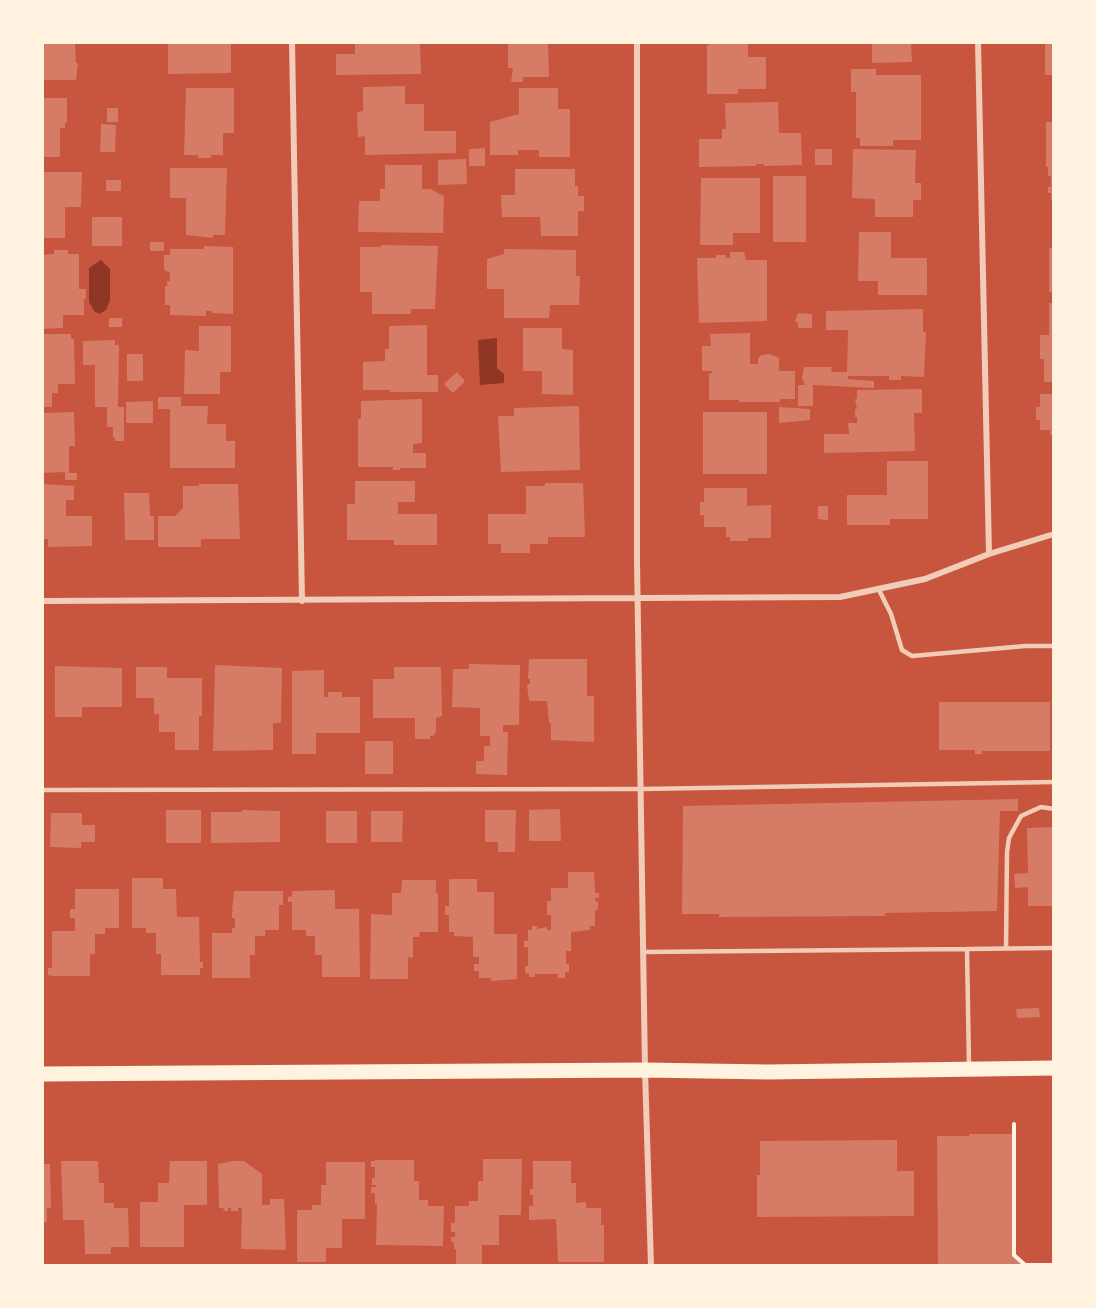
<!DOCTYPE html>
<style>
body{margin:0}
#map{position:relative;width:1096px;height:1308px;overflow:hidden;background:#c8553d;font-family:Helvetica,sans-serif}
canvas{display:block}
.frame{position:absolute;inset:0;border:44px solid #fff3e0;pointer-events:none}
</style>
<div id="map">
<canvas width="1096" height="1308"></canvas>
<div class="frame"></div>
</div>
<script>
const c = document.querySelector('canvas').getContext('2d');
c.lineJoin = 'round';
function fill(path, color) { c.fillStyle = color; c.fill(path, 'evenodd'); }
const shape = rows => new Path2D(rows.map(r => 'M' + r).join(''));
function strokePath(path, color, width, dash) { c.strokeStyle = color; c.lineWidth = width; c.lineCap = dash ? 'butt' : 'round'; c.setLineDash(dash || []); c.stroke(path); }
const water = shape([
 [101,260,110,269,110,300,106,310,99,314,94,311,89,302,89,268],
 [497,338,497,368,504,374,504,383,480,385,478,340]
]);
const building = shape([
 [42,42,75,42,76,63,78,63,76,80,42,80],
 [168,42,231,42,231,73,168,74],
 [355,42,420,42,421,74,336,75,336,54,355,54],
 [508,42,548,42,549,77,523,77,523,82,511,82,513,68,508,68],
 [709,42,748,42,748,57,766,57,766,89,738,89,738,94,707,94,707,45,709,45],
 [872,42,911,42,912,62,872,63],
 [1045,42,1054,42,1054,75,1045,75],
 [851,69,876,69,876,75,921,75,921,140,893,140,893,146,860,146,860,138,856,138,856,92,851,92],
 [405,86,405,104,424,104,424,131,456,131,456,153,365,155,365,136,358,137,357,112,363,111,363,87],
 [186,88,234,88,234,133,223,133,223,155,211,155,211,158,198,158,198,155,184,155],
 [519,88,558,88,558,109,570,109,570,157,539,157,539,150,518,150,518,155,490,155,490,122,519,114],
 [42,98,67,98,67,122,65,122,65,128,60,128,60,157,42,157],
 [778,102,779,133,801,133,802,165,764,166,764,164,756,164,756,166,699,167,699,139,722,139,722,129,726,129,725,103],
 [107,108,118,108,118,122,107,122],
 [1046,122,1054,122,1054,200,1051,200,1051,193,1048,193,1048,187,1051,187,1051,176,1048,176,1048,167,1046,167],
 [101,124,116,125,115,152,100,152],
 [485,148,485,166,469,166,469,149],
 [815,149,832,149,832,165,815,165],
 [853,149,916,150,915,183,921,183,921,200,913,200,913,217,875,217,875,199,852,198],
 [466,159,467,184,438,185,438,160],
 [385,165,422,165,422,189,430,189,444,196,443,233,358,232,359,201,380,201,380,189,385,189],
 [170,168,227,168,225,235,213,235,213,238,186,235,186,198,170,198],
 [515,169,575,169,575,186,578,186,578,196,584,196,584,211,578,211,578,236,541,236,540,217,502,217,501,195,515,195],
 [42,172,82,172,81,207,65,207,65,238,42,238],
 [773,176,806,176,806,242,773,242],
 [701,178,760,178,760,233,733,233,733,245,700,245],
 [106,180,121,180,121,191,106,191],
 [92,217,122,217,122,246,92,246],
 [859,232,891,232,891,258,927,258,927,295,878,295,878,281,858,281],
 [150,242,164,242,164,251,150,251],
 [381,245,438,246,435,309,411,309,411,314,372,314,372,292,360,292,360,247,381,247],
 [204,246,233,247,233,314,212,313,212,311,206,311,206,316,170,315,170,305,165,305,165,286,167,286,167,281,170,281,170,273,164,270,164,255,170,255,170,249,204,249],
 [1049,248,1054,248,1054,292,1049,292],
 [504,249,576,250,576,276,580,276,579,305,550,305,549,318,504,318,504,289,487,289,487,259,504,254],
 [54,250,68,250,68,254,79,254,79,289,86,289,86,299,84,299,84,315,63,315,63,328,42,329,42,255,54,254],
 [730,252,744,252,746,260,767,260,767,321,699,323,697,258,716,258,716,255,726,255,726,258,730,258],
 [1049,303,1054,303,1054,382,1044,382,1044,359,1040,359,1040,335,1049,335],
 [923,309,923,332,926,332,924,377,901,376,901,380,889,380,889,376,848,376,848,379,874,381,874,388,813,385,813,406,798,406,798,385,805,385,802,378,804,367,832,367,831,372,847,372,848,330,826,330,826,311],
 [798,313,812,314,812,328,798,328,798,322,795,322],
 [109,318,122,318,122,327,109,327],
 [427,325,427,375,438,375,438,392,390,392,390,390,363,390,363,362,385,361,385,349,389,349,389,326],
 [199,326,231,326,231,372,220,372,220,394,184,394,185,350,199,351],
 [523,328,562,328,562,349,573,350,573,395,542,394,542,371,523,371],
 [750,333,750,364,758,364,758,358,762,355,769,354,779,358,779,371,795,371,795,399,780,399,780,402,739,402,739,400,709,400,709,373,712,373,712,371,702,371,702,346,711,346,710,334],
 [42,334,71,334,71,339,74,339,75,384,58,384,58,393,52,393,52,407,42,407],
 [115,340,115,345,119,345,118,407,124,407,124,441,115,441,115,438,113,438,113,427,107,427,107,407,95,407,95,365,83,365,83,341],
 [127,354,143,354,143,381,127,381],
 [457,372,465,381,453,393,444,384],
 [922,389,922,413,914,413,915,451,824,453,824,434,849,434,848,423,857,423,857,417,855,417,855,409,857,409,855,399,857,399,857,390],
 [1040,394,1054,394,1054,435,1050,435,1050,430,1040,430,1040,420,1036,420,1036,407,1040,407],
 [158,397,181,397,181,406,208,406,207,424,226,424,226,441,235,441,235,468,170,468,170,409,158,409],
 [422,399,422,443,413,444,413,453,426,453,426,468,400,468,400,470,393,470,393,467,358,467,358,419,361,419,361,401],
 [153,401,153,423,126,423,126,402],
 [579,406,580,470,501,472,498,416,514,416,514,408],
 [779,407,810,409,810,420,779,423],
 [74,412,75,446,69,446,69,473,77,473,77,480,65,480,65,472,42,473,42,413],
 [703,412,767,412,767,474,703,474],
 [887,461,928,461,928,519,890,519,890,525,847,525,847,495,887,495],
 [355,481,415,481,415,502,398,502,398,514,437,514,437,545,394,545,394,540,347,540,347,504,355,504],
 [545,483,583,483,585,537,548,537,548,544,530,544,530,553,501,553,501,544,488,544,488,514,526,514,526,486,545,486],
 [42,484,74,486,74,500,66,500,66,516,92,516,92,546,48,547,48,539,42,539],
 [199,484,238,484,240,539,201,539,201,547,158,547,158,516,175,516,183,508,183,486,199,486],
 [704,488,747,488,747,506,771,505,771,538,748,538,748,541,730,541,730,537,726,537,726,527,704,527,704,515,700,515,700,502,704,502],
 [124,493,149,493,150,516,154,516,154,540,125,540],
 [818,506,828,506,828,520,818,519],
 [529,659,587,659,587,696,594,696,594,742,551,740,551,723,549,723,547,701,529,701,527,684,530,684,530,679,528,679],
 [469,664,520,665,519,725,503,725,503,732,508,732,507,775,476,774,476,761,484,761,484,746,490,746,490,736,480,736,480,708,452,707,453,669,469,669],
 [215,665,282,668,281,723,273,723,273,750,213,751],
 [55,666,122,668,122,707,82,707,82,717,55,717],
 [136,667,167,667,167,678,202,678,202,716,199,716,199,750,175,750,175,732,159,732,159,714,154,714,154,698,136,698],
 [394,667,441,667,442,716,436,718,436,732,433,736,430,736,430,739,415,739,415,718,373,718,373,679,394,679],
 [324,670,324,697,328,697,328,692,342,692,342,697,360,697,360,733,316,733,316,754,292,754,292,671],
 [939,702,1050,702,1050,751,982,751,982,754,975,754,975,750,939,750],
 [365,741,393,741,393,774,365,774],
 [1018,799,1018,811,1000,811,997,911,885,913,885,916,719,917,719,914,682,914,683,806],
 [560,809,561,841,529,841,529,810],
 [166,810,201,810,201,843,166,843],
 [242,810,280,811,280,842,211,843,211,812,242,812],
 [485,810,516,810,515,852,498,852,498,842,485,842],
 [326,811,357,811,357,843,326,843],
 [371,811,403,811,402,842,371,842],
 [51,813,82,813,82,825,95,825,95,842,81,842,81,848,50,847],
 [1054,827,1054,906,1028,906,1028,887,1015,888,1014,874,1028,873,1027,828],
 [568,872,594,872,595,893,599,893,599,898,595,898,595,901,598,902,598,910,595,910,595,926,590,926,590,930,571,932,571,951,566,951,566,964,569,964,569,972,565,972,565,978,558,978,558,974,535,974,535,977,529,977,529,974,525,973,525,966,528,966,528,947,524,947,524,941,528,941,528,930,532,930,532,926,537,926,537,929,547,927,547,930,551,930,551,915,547,915,547,901,551,901,551,888,568,888],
 [132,878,163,878,163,889,176,889,177,917,199,917,200,962,203,962,203,968,200,968,200,975,161,975,161,954,156,954,156,933,146,933,146,928,132,928],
 [449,879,477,879,477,892,494,892,494,934,517,934,517,979,491,981,491,978,479,978,479,971,474,971,474,964,479,964,479,957,473,957,473,937,454,936,454,932,449,932,449,915,445,915,445,906,449,906],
 [402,880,436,880,436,893,438,893,438,932,420,932,419,937,413,937,413,958,408,957,408,979,370,979,371,914,392,915,392,893,401,893],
 [75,889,119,889,119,928,105,928,105,934,95,934,95,954,90,954,90,976,52,976,48,975,48,968,52,968,52,931,75,931,75,918,70,918,70,909,75,909],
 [335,890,335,909,359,909,360,977,322,977,322,955,315,955,315,936,306,936,306,930,292,930,292,902,288,902,288,897,292,896,292,891],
 [234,891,283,891,283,905,279,905,279,930,265,930,265,936,255,936,255,955,250,955,250,978,212,978,212,933,232,933,232,928,235,928,235,918,232,918,232,912,234,912,232,911],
 [1039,1008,1040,1017,1017,1018,1016,1009],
 [969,1134,1012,1134,1012,1253,1025,1266,938,1266,937,1136,969,1136],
 [897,1140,897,1171,914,1171,914,1216,757,1217,757,1175,760,1175,760,1141],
 [483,1159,522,1159,521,1215,499,1215,499,1245,482,1245,482,1266,456,1266,456,1249,454,1249,454,1242,451,1242,451,1237,455,1237,455,1232,451,1232,451,1223,455,1223,455,1206,469,1206,469,1201,478,1201,478,1181,483,1181],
 [375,1160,414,1160,414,1181,419,1181,419,1200,428,1200,428,1206,444,1206,443,1246,376,1245,377,1204,375,1204,375,1193,371,1193,371,1187,376,1187,376,1185,372,1185,372,1178,375,1178,375,1167,371,1167,371,1161,375,1161],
 [61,1161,98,1161,99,1183,104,1183,104,1203,114,1203,114,1208,128,1208,129,1247,111,1247,111,1254,85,1254,84,1220,63,1220],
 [170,1161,207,1161,207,1205,184,1205,184,1247,140,1247,140,1202,158,1202,158,1183,169,1183],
 [234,1161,244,1161,262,1174,262,1205,270,1205,270,1199,284,1199,286,1250,241,1249,242,1208,238,1208,238,1211,231,1211,231,1208,228,1208,228,1211,223,1211,224,1208,219,1208,218,1164],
 [533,1161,571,1161,571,1183,576,1183,576,1203,586,1202,586,1208,601,1208,601,1225,604,1225,604,1262,558,1262,556,1219,529,1220,529,1206,533,1206,533,1195,530,1195,530,1189,533,1189],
 [326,1162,365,1162,365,1219,342,1219,342,1248,326,1248,326,1262,297,1262,297,1210,312,1210,312,1205,321,1205,321,1185,326,1185],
 [42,1164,50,1164,51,1208,47,1208,47,1222,42,1222]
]);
const path = shape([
 [1014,1124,1014,1255,1025,1265,1054,1265]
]);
const service = shape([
 [879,590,891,614,902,650,912,656,1025,646,1054,646],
 [42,790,642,789,1054,782],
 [967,949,1054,948],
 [1006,949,1007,852,1009,838,1021,816,1041,807,1054,809],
 [643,952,967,949,969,1066]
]);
const minor = shape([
 [292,42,302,601],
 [637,42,637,562,645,1070,651,1266],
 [978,42,989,554],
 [42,601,840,597,925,579,989,554,1054,534]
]);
const primary = shape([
 [42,1074,645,1070,768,1072,1054,1068]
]);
fill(water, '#8f3625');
fill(building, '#d67c66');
strokePath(path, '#fff3e0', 4);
strokePath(service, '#f1ccb7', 4.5);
strokePath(minor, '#f1ccb7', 6);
strokePath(primary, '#fff3e0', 15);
</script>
